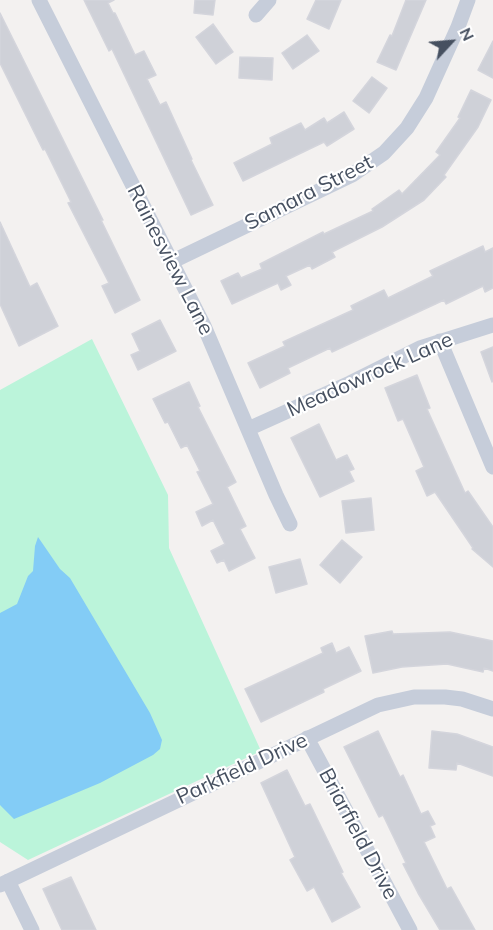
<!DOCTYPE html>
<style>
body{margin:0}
#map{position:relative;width:493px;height:930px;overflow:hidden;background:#f3f1f0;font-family:Mulish,sans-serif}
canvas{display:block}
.north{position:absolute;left:421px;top:12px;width:60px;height:60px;-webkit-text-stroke:4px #fff;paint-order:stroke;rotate:64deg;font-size:16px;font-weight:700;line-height:24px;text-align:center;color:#465060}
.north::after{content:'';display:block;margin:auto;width:21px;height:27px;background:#465060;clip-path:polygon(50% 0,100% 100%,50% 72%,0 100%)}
</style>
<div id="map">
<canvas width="493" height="930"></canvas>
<div class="north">N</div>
</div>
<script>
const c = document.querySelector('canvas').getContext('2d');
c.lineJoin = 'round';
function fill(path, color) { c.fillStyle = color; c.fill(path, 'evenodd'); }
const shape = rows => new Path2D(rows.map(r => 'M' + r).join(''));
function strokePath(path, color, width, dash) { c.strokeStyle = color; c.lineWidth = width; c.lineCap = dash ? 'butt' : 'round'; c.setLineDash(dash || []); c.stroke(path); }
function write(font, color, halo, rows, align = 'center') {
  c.font = font + ' Mulish,sans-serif'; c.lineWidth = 4.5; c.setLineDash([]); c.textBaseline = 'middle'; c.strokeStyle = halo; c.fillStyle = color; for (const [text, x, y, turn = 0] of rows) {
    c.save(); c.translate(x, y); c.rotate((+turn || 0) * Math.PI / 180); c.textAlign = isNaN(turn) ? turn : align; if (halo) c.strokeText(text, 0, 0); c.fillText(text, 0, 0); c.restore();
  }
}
const green = shape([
 [92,339,168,495,169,548,261,751,28,860,0,842,0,390]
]);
const water = shape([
 [38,537,60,569,70,578,150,713,162,740,160,749,153,755,100,783,14,819,0,805,0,613,17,604,28,576,33,571,35,546]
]);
const building = shape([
 [84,0,114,0,108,3,113,13,115,13,135,55,144,51,156,75,147,79,160,105,166,102,192,159,191,160,213,205,191,215,112,49,109,51,84,0],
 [195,0,215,0,213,15,194,13,195,0],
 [316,0,341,0,329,29,307,19,316,0],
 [406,0,426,0,396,70,377,62,390,35,392,36,406,0],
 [0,13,103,220,101,220,140,300,115,313,102,286,109,283,68,203,71,202,45,149,43,150,0,63,0,13],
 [213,24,233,52,216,64,196,37,213,24],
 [307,35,319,51,293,69,282,53,307,35],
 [493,41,493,78,478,70,493,41],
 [240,57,273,58,272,80,239,78,240,57],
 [372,77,387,88,369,113,353,101,372,77],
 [471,90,491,100,478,127,444,175,446,177,424,200,382,227,332,252,335,257,312,269,310,265,286,276,291,285,281,290,278,283,232,304,221,281,238,273,241,278,262,269,260,264,323,232,324,234,373,211,372,209,399,190,402,194,440,155,436,152,460,118,458,117,471,90],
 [344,112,354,129,327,146,324,142,243,181,234,163,272,144,270,138,301,123,305,130,324,118,327,123,344,112],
 [0,222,30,287,37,283,58,326,19,346,0,304,0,222],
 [483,246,485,252,493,248,493,288,485,292,483,286,446,304,444,300,332,352,330,348,288,368,290,373,260,388,248,363,285,346,283,342,353,310,351,306,384,290,388,298,433,276,430,271,483,246],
 [160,320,176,351,138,370,131,355,140,351,132,334,160,320],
 [493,347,493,381,492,382,481,352,493,347],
 [417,375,430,408,427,409,465,493,468,491,493,527,493,567,472,549,473,548,435,492,427,496,416,471,424,467,403,419,398,421,385,388,417,375],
 [189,382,200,406,198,407,236,482,227,487,246,526,240,529,255,558,229,571,224,560,217,563,211,551,225,544,213,520,202,526,196,512,213,504,197,472,200,471,187,445,181,448,168,422,165,423,153,399,189,382],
 [319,424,336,460,347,455,354,469,349,471,354,481,320,497,291,438,319,424],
 [371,498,374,530,346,533,342,501,371,498],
 [342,540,362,557,340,583,320,565,342,540],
 [300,559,307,584,276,593,269,567,300,559],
 [392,631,393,634,450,632,493,641,493,671,484,668,483,672,447,664,402,667,373,673,365,636,392,631],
 [332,643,336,653,349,647,361,671,323,689,324,692,261,722,245,689,323,653,321,648,332,643],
 [378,731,400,777,403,775,421,814,428,811,435,824,430,826,435,837,424,842,447,889,451,887,475,930,440,930,418,893,403,864,406,863,383,815,379,817,344,747,378,731],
 [432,731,457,734,493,747,493,776,457,763,456,770,429,768,432,731],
 [287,770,305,806,310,804,343,872,341,873,360,907,332,922,314,887,307,891,290,860,295,857,261,783,287,770],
 [71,877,96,930,62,930,43,889,71,877]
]);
const street = shape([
 [39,0,204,326,276,495,290,524],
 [256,15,269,0],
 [171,262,352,175,384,153,407,128,426,98,458,27,468,0],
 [440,341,493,467],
 [248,429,350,383,420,348,493,325],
 [307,738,410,930],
 [8,881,32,930],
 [0,885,378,705,414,697,445,697,462,699,493,709]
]);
const streetNames = [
 ["Samara Street",309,193,-27],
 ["Rainesview Lane",170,260,63],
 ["Meadowrock Lane",370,375,-24],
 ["Parkfield Drive",242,769,-25],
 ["Briarfield Drive",358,834,62]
];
fill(green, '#bbf4da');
fill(water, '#83ccf6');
fill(building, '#cfd1d8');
strokePath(building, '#d4d5dc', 1.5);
strokePath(street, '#c6cdda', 15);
write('21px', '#465060', '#fff', streetNames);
</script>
